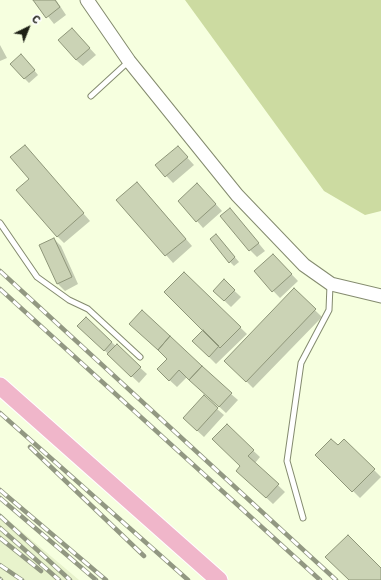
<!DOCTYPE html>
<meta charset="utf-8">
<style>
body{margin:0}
#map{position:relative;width:381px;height:580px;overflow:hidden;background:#f6ffdf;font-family:"IBM Plex Sans",sans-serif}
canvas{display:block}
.north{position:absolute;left:8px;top:8px;width:40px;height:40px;-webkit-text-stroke:3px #fff;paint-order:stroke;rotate:43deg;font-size:11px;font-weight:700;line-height:16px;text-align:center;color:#1e2116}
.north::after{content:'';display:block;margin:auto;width:14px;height:18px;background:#1e2116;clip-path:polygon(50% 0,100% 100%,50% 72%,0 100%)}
</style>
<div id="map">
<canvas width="381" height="580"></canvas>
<div class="north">С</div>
</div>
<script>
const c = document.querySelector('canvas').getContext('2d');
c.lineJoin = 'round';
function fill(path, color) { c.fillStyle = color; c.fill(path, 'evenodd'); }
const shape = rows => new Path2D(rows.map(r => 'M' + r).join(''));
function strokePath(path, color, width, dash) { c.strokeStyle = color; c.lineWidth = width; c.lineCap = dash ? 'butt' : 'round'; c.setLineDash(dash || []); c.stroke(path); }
const built = shape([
 [0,513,79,580,0,580]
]);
const green = shape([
 [185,0,381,0,381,211,365,215,324,191]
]);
const shadow = shape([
 [35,0,56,0,66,15,54,24],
 [72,29,96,55,83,66,76,60],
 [0,45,7,58,0,61],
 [26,60,38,75,29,83,24,78],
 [25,146,90,221,64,243,57,236,30,179],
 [184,154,194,165,173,183,156,165],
 [144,190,192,246,173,263,118,200],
 [204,191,222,211,203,228,197,221],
 [236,216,265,251,257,257,250,250],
 [216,235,239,262,234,266,230,262],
 [54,239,61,246,78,284,65,291,58,284,40,246],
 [280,262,298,281,280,298,255,272],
 [184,273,247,334,216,364,200,348,204,330],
 [224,281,241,297,231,307,214,291],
 [294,290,322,317,253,388,226,361],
 [86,319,147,374,139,383,86,333],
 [168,359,231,394,238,400,226,413,187,377,177,387,165,376],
 [217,409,224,415,204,437,191,425],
 [227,426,260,457,255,463,285,492,273,504,244,477],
 [344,440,381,477,360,498,317,455,338,447]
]);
const building = shape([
 [33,0,55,0,60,7,46,18,33,0],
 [72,28,90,48,76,60,58,40,72,28],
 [21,54,35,70,24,79,10,64,21,54],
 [25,145,84,213,57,237,16,190,29,179,10,157,25,145],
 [178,146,188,157,165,177,155,165,178,146],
 [137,182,186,239,165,256,116,200,137,182],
 [197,183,216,204,196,222,178,201,197,183],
 [230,208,259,243,249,251,220,216,230,208],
 [216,234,235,257,229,263,210,239,216,234],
 [54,238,72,277,57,284,39,245,54,238],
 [273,254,292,274,272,292,254,271,273,254],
 [184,272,241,327,220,348,164,292,184,272],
 [224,279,235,290,224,301,213,291,224,279],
 [294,288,316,309,246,382,224,361,294,288],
 [142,310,170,336,158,350,129,324,142,310],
 [86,317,112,342,104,351,77,326,86,317],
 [203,330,219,346,209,357,192,341,203,330],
 [170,336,202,366,189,380,179,370,169,381,157,369,167,359,158,350,170,336],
 [117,344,141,367,131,377,107,354,117,344],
 [202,366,232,393,219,407,189,380,202,366],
 [204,395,218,408,197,431,183,418,204,395],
 [227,424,254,450,248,456,279,484,266,498,236,471,240,466,212,439,227,424],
 [331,439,338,445,344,439,375,469,352,492,315,455,331,439],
 [348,535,381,568,381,580,349,580,325,557,348,535]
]);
const service = shape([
 [91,96,128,62],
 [0,223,37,277,69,300,88,309,140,357],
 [303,518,287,461,301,363,329,310,330,285]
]);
const tertiary = shape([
 [87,0,129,61,237,195,304,265,331,284,381,296]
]);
const trunk = shape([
 [0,386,219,580]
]);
const rail = shape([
 [0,271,336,580],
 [0,289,320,580],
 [0,413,188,580],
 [30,447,144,556],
 [0,490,106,580],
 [0,498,96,580],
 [0,516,70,580],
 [0,528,59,580],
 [0,538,41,571],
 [0,565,22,580],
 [0,579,1,580]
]);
fill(built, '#e8f3cc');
fill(green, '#ccdba1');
fill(shadow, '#0003');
fill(building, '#cbd3b5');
strokePath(building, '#8e9679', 1);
strokePath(service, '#848b6f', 7);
strokePath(tertiary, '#848b6f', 15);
strokePath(trunk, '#fff', 19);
strokePath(service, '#fff', 5);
strokePath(tertiary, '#fff', 13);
strokePath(trunk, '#f0b6ca', 17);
strokePath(rail, '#929882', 4.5);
strokePath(rail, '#fff', 3, [9]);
</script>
